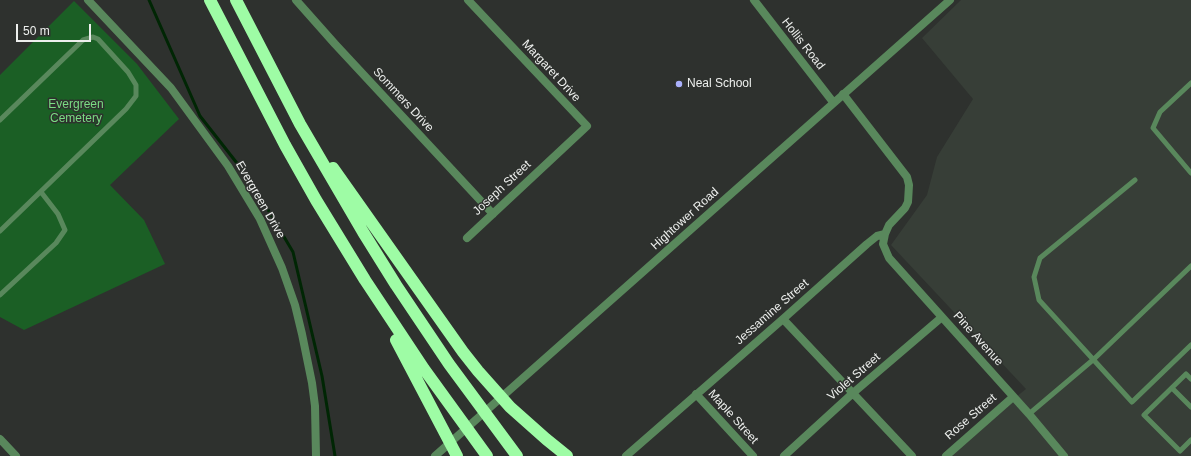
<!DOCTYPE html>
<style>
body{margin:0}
#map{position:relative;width:1191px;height:456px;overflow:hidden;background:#2e312e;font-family:Helvetica,sans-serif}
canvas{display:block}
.scale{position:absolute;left:16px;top:24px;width:75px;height:18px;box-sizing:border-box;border:2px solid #edefed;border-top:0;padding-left:5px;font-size:12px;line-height:14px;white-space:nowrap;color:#edefed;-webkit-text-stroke:3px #2e312e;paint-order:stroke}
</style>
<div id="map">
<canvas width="1191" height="456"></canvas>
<div class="scale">50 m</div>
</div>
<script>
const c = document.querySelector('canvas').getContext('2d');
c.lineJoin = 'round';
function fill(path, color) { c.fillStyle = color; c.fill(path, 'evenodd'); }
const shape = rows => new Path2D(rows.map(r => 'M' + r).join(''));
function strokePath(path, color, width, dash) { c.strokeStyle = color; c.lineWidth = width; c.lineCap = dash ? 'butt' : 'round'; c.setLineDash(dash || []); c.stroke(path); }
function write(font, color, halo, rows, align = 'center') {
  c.font = font + ' Helvetica,sans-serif'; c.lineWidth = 3; c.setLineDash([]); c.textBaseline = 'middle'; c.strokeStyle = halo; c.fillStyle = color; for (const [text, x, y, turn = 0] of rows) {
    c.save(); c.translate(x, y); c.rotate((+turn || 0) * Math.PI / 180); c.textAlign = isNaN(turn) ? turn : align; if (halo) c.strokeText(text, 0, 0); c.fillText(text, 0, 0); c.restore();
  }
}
const built = shape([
 [961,0,1191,0,1191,456,942,456,1026,389,891,245,927,195,937,157,973,99,922,38]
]);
const green = shape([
 [74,1,137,64,179,119,110,185,144,220,165,264,24,330,0,317,0,75]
]);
const stream = shape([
 [149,0,200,116,251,181,293,252,322,376,335,456]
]);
const service = shape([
 [1191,83,1160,112,1153,128,1191,173],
 [0,120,83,40,93,37,98,39,128,72,136,85,136,96,126,109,0,231],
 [1135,180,1040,258,1034,277,1039,300,1132,402,1191,345],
 [0,295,56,243,65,230,58,214,41,192],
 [1191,379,1186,374,1144,415,1180,451,1191,440],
 [1172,388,1191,407],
 [1029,414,1094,359,1191,266]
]);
const minor = shape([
 [88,0,171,88,228,166,260,219,282,268,295,305,302,334,312,383,315,406,316,456],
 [296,0,335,44,493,214],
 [754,0,833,102],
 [885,234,883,244,889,258,1029,414,1064,456],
 [467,238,587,126,468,0],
 [783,319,912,456],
 [696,394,753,456],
 [0,439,16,456],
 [435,456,950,0],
 [626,456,783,319,867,244,877,236,885,234,889,225,905,208,908,202,909,185,907,177,843,94],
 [784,456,853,393,942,317],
 [946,456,1013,397]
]);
const motorway = shape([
 [210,0,285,145,316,200,365,280,424,369,487,456],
 [236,0,300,124,363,232,396,285,449,364,517,456],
 [333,168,463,352,478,371,510,407,546,439,567,456],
 [396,340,457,456]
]);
const markers = [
 [679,84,4,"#aab0fb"]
];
const streetNames = [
 ["Hollis Road",803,44,52],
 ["Margaret Drive",551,71,47],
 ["Sommers Drive",403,100,47],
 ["Joseph Street",502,188,-43],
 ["Evergreen Drive",260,200,60],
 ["Hightower Road",685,219,-42],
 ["Jessamine Street",772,312,-41],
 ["Pine Avenue",978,339,48],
 ["Violet Street",854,377,-41],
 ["Maple Street",733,417,48],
 ["Rose Street",971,417,-41]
];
const poiNames = [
 ["Neal School",687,84]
];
const parkNames = [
 ["Evergreen",76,105],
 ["Cemetery",76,119]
];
fill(built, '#373e37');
fill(green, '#1b5f25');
strokePath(stream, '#002604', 3);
strokePath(service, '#59885c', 5);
strokePath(minor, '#59885c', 8);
strokePath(motorway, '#9efca5', 12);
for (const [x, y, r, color] of markers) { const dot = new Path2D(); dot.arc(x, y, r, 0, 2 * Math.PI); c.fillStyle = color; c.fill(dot); strokePath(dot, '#2e312e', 1.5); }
write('12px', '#edefed', '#2e312e', streetNames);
write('12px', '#edefed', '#2e312e', poiNames, 'left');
write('12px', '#7adc83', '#2e312e', parkNames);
</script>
